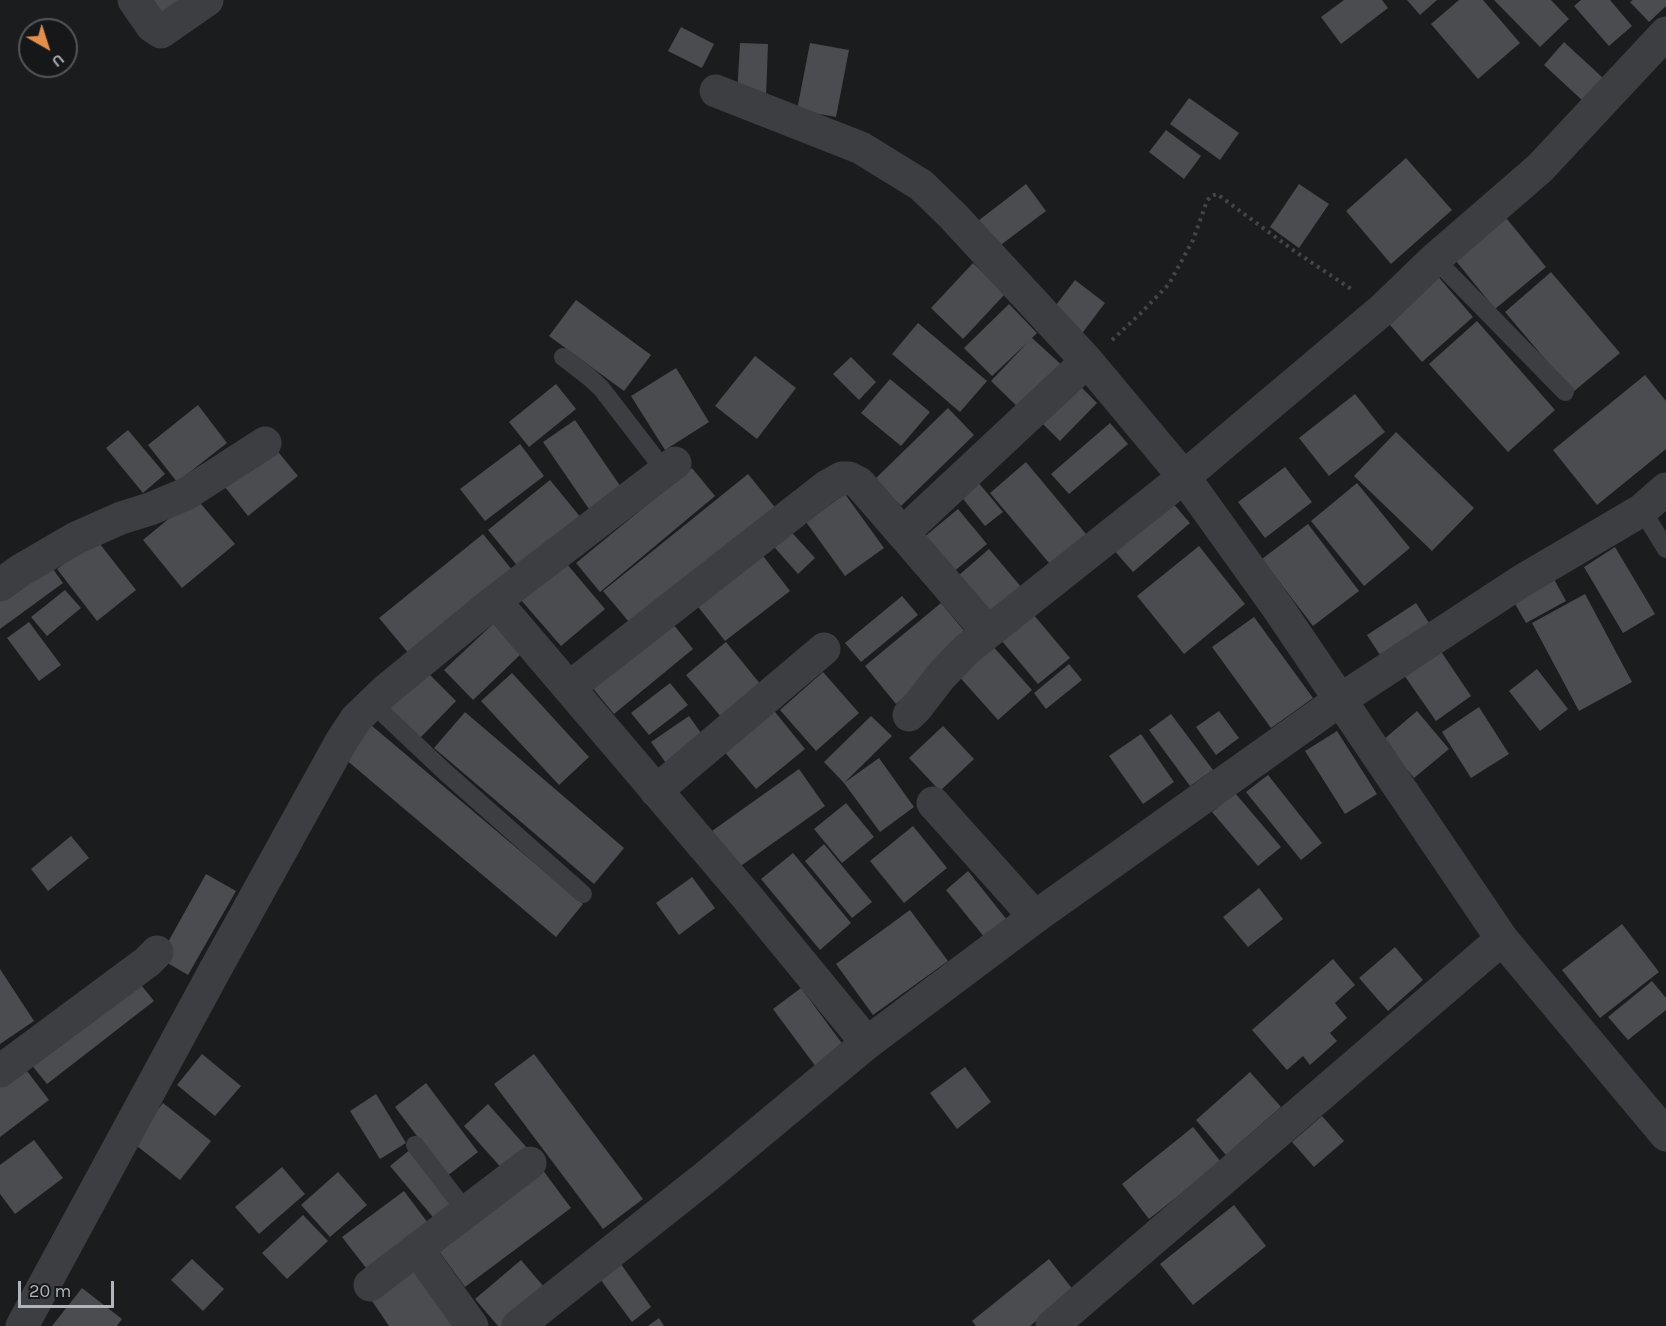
<!DOCTYPE html>
<style>
body{margin:0}
#map{position:relative;width:1666px;height:1326px;overflow:hidden;background:#1b1c1d;font-family:Karla,sans-serif}
canvas{display:block}
.north{position:absolute;left:18px;top:18px;width:60px;height:60px;box-sizing:border-box;background:#161718;border:2px solid #535659;border-radius:50%;rotate:141deg;font-size:16px;font-weight:700;line-height:24px;text-align:center;color:#afb5bb}
.north::after{content:'';display:block;margin:auto;width:21px;height:27px;background:#e28f4e;clip-path:polygon(50% 0,100% 100%,50% 72%,0 100%)}
.scale{position:absolute;left:18px;top:1281px;width:96px;height:27px;box-sizing:border-box;border:3px solid #afb5bb;border-top:0;padding-left:8px;font-size:18px;line-height:21px;white-space:nowrap;color:#afb5bb;-webkit-text-stroke:4px #161718;paint-order:stroke}
</style>
<div id="map">
<canvas width="1666" height="1326"></canvas>
<div class="north">U</div>
<div class="scale">20 m</div>
</div>
<script>
const c = document.querySelector('canvas').getContext('2d');
c.lineJoin = 'round';
function fill(path, color) { c.fillStyle = color; c.fill(path, 'evenodd'); }
const shape = rows => new Path2D(rows.map(r => 'M' + r).join(''));
function strokePath(path, color, width, dash) { c.strokeStyle = color; c.lineWidth = width; c.lineCap = dash ? 'butt' : 'round'; c.setLineDash(dash || []); c.stroke(path); }
const building = shape([
 [151,0,187,0,163,17],
 [1344,0,1382,0,1388,8,1341,44,1321,17],
 [1407,0,1437,0,1420,15],
 [1459,0,1483,0,1520,43,1478,79,1431,24],
 [1494,0,1551,0,1569,19,1540,47],
 [1581,0,1610,0,1632,26,1609,46,1574,6],
 [1633,0,1666,0,1666,6,1649,22,1630,2],
 [681,27,714,44,702,68,668,51],
 [1564,42,1603,78,1583,101,1544,65],
 [740,43,768,44,766,97,737,96],
 [810,43,849,50,836,117,797,110],
 [1189,98,1239,133,1220,160,1170,124],
 [1166,130,1201,156,1184,179,1149,152],
 [1406,158,1452,210,1391,264,1346,211],
 [1026,184,1046,211,994,250,974,224],
 [1299,184,1329,204,1299,248,1270,227],
 [1503,214,1546,267,1495,309,1452,256],
 [973,263,1005,294,963,339,931,308],
 [1551,272,1620,353,1573,392,1505,312],
 [1435,273,1473,317,1422,362,1384,318],
 [1075,280,1105,303,1080,336,1050,313],
 [576,300,651,355,624,391,549,336],
 [1009,304,1037,333,1032,338,1065,368,1023,412,991,381,1028,342,992,376,964,348],
 [1477,321,1555,410,1508,452,1429,364],
 [918,323,987,381,960,412,892,354],
 [755,356,796,388,757,439,715,406],
 [851,357,876,382,859,400,833,374],
 [676,368,709,422,665,450,631,396],
 [1645,375,1666,401,1666,449,1597,505,1553,450],
 [890,379,930,412,901,446,861,413],
 [1074,380,1097,403,1060,441,1037,418],
 [556,384,576,409,529,447,509,422],
 [1355,394,1385,432,1329,476,1299,438],
 [198,405,227,443,177,482,148,445],
 [948,408,974,435,901,506,875,479],
 [575,420,623,490,591,512,543,442],
 [1110,423,1128,444,1069,494,1051,474],
 [128,430,165,474,143,493,106,448],
 [1396,432,1474,508,1432,551,1354,476],
 [270,442,298,476,248,516,221,482],
 [520,444,544,476,485,521,460,489],
 [1026,462,1091,540,1055,570,990,493],
 [1285,467,1312,502,1265,538,1238,502],
 [692,468,715,496,600,592,576,563],
 [748,474,778,511,634,628,603,591],
 [972,475,1003,512,985,526,955,489],
 [550,480,582,519,520,569,488,530],
 [1357,483,1410,548,1364,586,1311,521],
 [845,494,884,548,845,576,806,522],
 [195,497,235,544,182,588,143,540],
 [1170,500,1190,523,1133,572,1113,549],
 [958,509,987,544,946,578,917,543],
 [1308,524,1359,591,1313,626,1262,559],
 [786,526,815,558,798,574,769,541],
 [483,534,513,571,410,655,379,618],
 [96,539,136,590,97,621,57,569],
 [1199,546,1245,604,1184,654,1137,596],
 [1615,547,1655,614,1623,633,1584,567],
 [757,548,790,591,725,641,692,599],
 [989,549,1028,595,991,628,951,582],
 [48,562,63,583,0,629,0,596],
 [566,563,605,609,561,646,521,600],
 [1550,572,1566,601,1526,623,1510,595],
 [65,590,81,608,47,636,31,617],
 [1585,594,1632,682,1579,711,1532,623],
 [902,596,918,615,861,662,845,643],
 [941,603,972,640,896,704,865,666],
 [1416,603,1433,629,1384,661,1367,635],
 [1033,614,1070,658,1038,684,1001,640],
 [666,615,693,649,614,714,586,680],
 [1254,617,1313,698,1271,728,1212,647],
 [29,622,61,665,39,681,7,638],
 [495,622,523,652,473,700,444,670],
 [726,642,766,691,727,724,686,675],
 [990,643,1032,690,998,720,956,673],
 [1440,650,1471,696,1436,721,1404,675],
 [1069,664,1082,680,1046,709,1034,693],
 [424,669,456,701,420,738,388,706],
 [1537,669,1568,709,1540,731,1509,691],
 [823,672,859,713,816,751,780,710],
 [512,673,589,757,559,785,481,701],
 [670,683,688,705,649,735,631,713],
 [767,702,805,749,756,789,717,743],
 [1479,707,1509,754,1471,778,1442,732],
 [1219,711,1239,738,1216,755,1196,727],
 [1417,711,1449,749,1414,778,1383,740],
 [465,712,624,848,594,884,434,748],
 [1171,714,1213,770,1190,786,1149,730],
 [689,716,706,740,668,766,651,742],
 [871,716,892,736,844,783,879,758,914,807,880,832,844,783,824,762],
 [365,720,583,904,556,937,338,753],
 [943,726,974,759,940,791,909,758],
 [1337,731,1377,794,1345,814,1305,751],
 [1141,734,1174,782,1143,804,1109,756],
 [799,769,825,806,738,868,712,831],
 [1268,775,1322,843,1301,860,1246,792],
 [1235,793,1281,847,1258,866,1212,812],
 [846,803,874,837,842,863,814,829],
 [913,826,947,868,904,903,870,861],
 [71,836,89,858,48,891,31,869],
 [824,844,872,902,852,918,805,861],
 [793,853,851,923,820,950,761,879],
 [968,871,1011,925,989,943,946,890],
 [206,874,236,891,188,975,159,958],
 [692,877,715,908,679,935,656,903],
 [1259,888,1283,919,1248,947,1223,917],
 [910,910,948,961,873,1015,836,964],
 [1622,924,1659,972,1600,1018,1562,970],
 [1395,947,1423,980,1388,1011,1359,978],
 [1333,959,1355,985,1335,1003,1347,1018,1330,1033,1337,1041,1310,1065,1303,1056,1287,1070,1252,1030],
 [0,969,34,1021,0,1044],
 [133,975,154,1001,47,1084,26,1058],
 [1652,981,1666,998,1666,1010,1628,1040,1608,1017],
 [801,988,844,1046,816,1067,773,1009],
 [202,1054,241,1086,215,1116,177,1085],
 [534,1054,643,1199,603,1229,494,1084],
 [24,1067,49,1100,0,1137,0,1085],
 [965,1067,991,1102,957,1129,930,1093],
 [1250,1072,1281,1107,1226,1155,1196,1120],
 [426,1083,478,1152,447,1176,395,1107],
 [376,1094,406,1143,380,1159,350,1111],
 [163,1103,211,1141,180,1180,132,1142],
 [488,1104,529,1150,505,1172,464,1126],
 [1322,1116,1344,1141,1314,1167,1292,1142],
 [1193,1127,1221,1162,1149,1219,1122,1184],
 [34,1140,63,1178,15,1214,0,1194,0,1165],
 [412,1148,458,1204,437,1222,390,1166],
 [282,1167,305,1194,259,1234,235,1207],
 [542,1169,571,1208,465,1287,436,1247],
 [338,1172,367,1205,330,1237,301,1205],
 [404,1191,431,1227,370,1273,342,1237],
 [1234,1205,1266,1246,1193,1305,1160,1264],
 [303,1215,328,1241,287,1279,262,1253],
 [192,1259,224,1289,203,1311,171,1280],
 [1049,1259,1074,1291,1030,1326,976,1326,972,1321],
 [521,1260,550,1294,512,1326,498,1326,475,1299],
 [621,1264,651,1307,632,1322,600,1279],
 [416,1267,456,1326,389,1326,370,1298],
 [82,1288,122,1319,117,1326,52,1326],
 [659,1318,664,1326,648,1326]
]);
const path = shape([
 [1112,340,1139,315,1169,284,1193,240,1207,201,1211,196,1217,194,1293,250,1354,291]
]);
const service = shape([
 [1435,259,1565,392],
 [563,357,589,377,601,388,665,471],
 [1642,510,1666,549],
 [372,703,444,771,583,894],
 [415,1145,465,1210]
]);
const minor = shape([
 [134,0,152,26,161,32,207,0],
 [716,91,861,148,921,185,953,216,1087,361,1184,477,1278,608,1502,939,1666,1135],
 [903,533,1087,361],
 [0,585,21,570,76,538,121,518,150,509,186,494,265,443],
 [495,601,748,898,867,1043],
 [570,687,826,487,842,478,849,478,859,483,988,632],
 [909,715,917,707,941,676,967,649,1184,477,1269,405,1382,310,1435,259,1540,168,1666,33],
 [656,791,824,649],
 [933,803,1035,917],
 [0,1071,147,962,157,952],
 [417,1249,472,1326],
 [370,1285,530,1163],
 [22,1326,215,970,341,742,356,719,385,691,495,601,675,463],
 [518,1326,707,1176,867,1043,1035,917,1340,700,1520,582,1642,510,1666,489],
 [1052,1326,1502,939]
]);
fill(building, '#4a4c4f');
strokePath(path, '#434649', 4, [3, 4.5]);
strokePath(service, '#3c3e42', 18);
strokePath(minor, '#3c3e42', 33);
</script>
